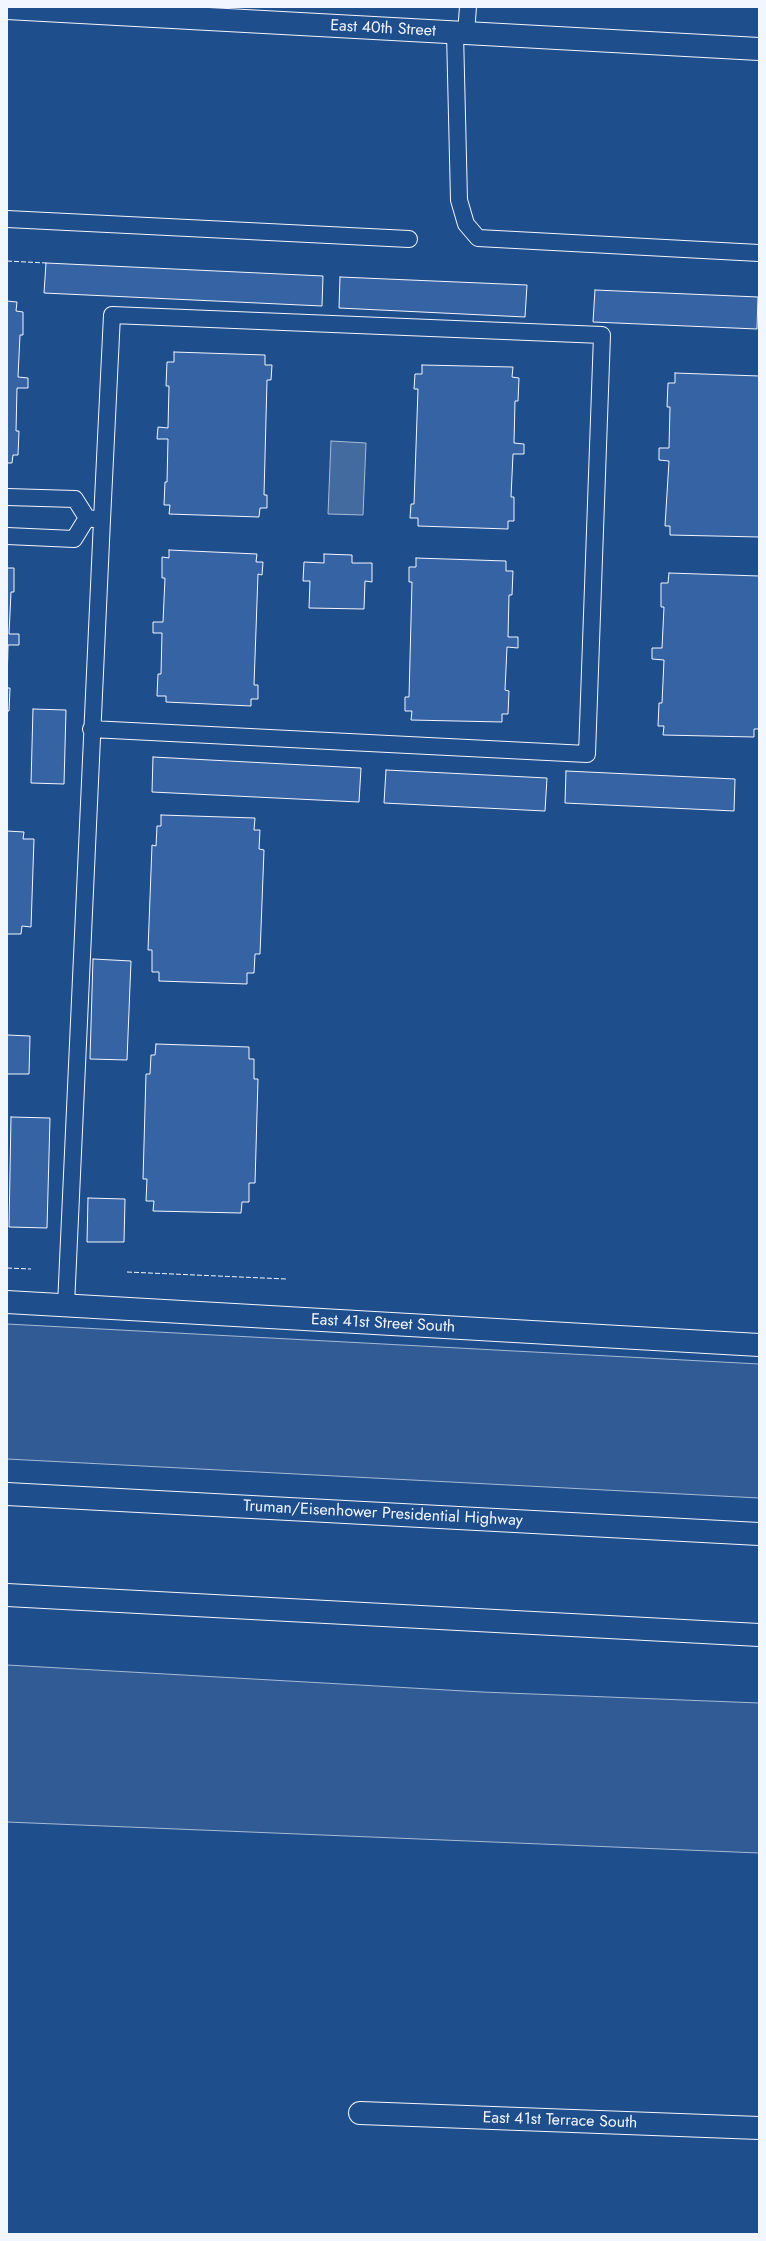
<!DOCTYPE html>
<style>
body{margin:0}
#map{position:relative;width:766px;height:2241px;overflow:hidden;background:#1f4e8c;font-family:Jost,sans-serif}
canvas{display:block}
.frame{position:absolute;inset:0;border:8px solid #f2f6ff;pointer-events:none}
</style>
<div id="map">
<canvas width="766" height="2241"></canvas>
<div class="frame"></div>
</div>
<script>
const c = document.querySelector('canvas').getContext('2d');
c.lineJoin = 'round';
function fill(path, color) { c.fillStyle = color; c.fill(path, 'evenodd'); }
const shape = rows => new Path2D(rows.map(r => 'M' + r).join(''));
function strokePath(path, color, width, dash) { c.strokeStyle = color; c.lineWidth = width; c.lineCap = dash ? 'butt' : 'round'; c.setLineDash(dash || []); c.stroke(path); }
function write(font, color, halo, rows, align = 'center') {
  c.font = font + ' Jost,sans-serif'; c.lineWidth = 3; c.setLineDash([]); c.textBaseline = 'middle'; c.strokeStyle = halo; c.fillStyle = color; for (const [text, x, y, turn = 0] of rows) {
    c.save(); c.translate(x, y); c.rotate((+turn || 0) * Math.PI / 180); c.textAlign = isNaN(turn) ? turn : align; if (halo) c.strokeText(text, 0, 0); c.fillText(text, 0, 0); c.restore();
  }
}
const built = shape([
 [7,1324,759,1364,759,1498,7,1459,7,1324],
 [7,1665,482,1692,759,1703,759,1853,7,1822,7,1665]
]);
const water = shape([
 [331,441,366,443,363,515,328,514,331,441]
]);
const building = shape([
 [46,263,323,276,322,306,44,293,46,263],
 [340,277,527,285,525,317,339,308,340,277],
 [595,290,758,297,757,329,593,322,595,290],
 [7,301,17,302,16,311,23,312,23,335,20,335,18,377,28,378,28,388,17,388,16,431,19,431,18,455,13,455,12,463,7,463,7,301],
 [174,352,265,355,265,365,272,365,271,380,267,380,264,495,267,495,267,508,260,508,259,517,169,514,170,505,164,505,165,482,167,482,168,439,157,439,158,427,168,428,169,386,166,386,167,362,174,362,174,352],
 [422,365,513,367,512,377,519,378,518,401,515,401,514,443,524,444,524,454,513,454,511,497,514,497,514,521,508,521,508,529,418,526,418,518,410,518,411,504,414,504,418,389,414,389,415,374,422,374,422,365],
 [675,373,759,376,759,537,670,535,670,526,665,526,669,461,659,460,659,448,669,448,670,407,667,407,668,383,675,383,675,373],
 [169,550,257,554,256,562,263,562,262,575,258,574,254,685,258,685,258,699,251,699,251,706,166,702,166,696,157,696,158,674,161,674,162,633,153,633,153,622,163,622,165,578,162,578,162,557,169,558,169,550],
 [324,554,352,555,352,563,372,563,372,582,365,581,364,609,309,608,310,581,303,581,304,562,324,563,324,554],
 [7,558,7,568,14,568,14,592,11,592,9,634,19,634,19,645,8,645,7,685,7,558],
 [416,558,506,561,506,571,513,571,512,595,509,595,508,637,518,637,518,648,507,647,505,690,509,691,508,714,502,714,502,722,411,720,412,711,405,711,405,697,409,697,412,582,409,582,409,567,416,567,416,558],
 [669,573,759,576,759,729,754,729,754,737,663,735,664,726,658,726,659,703,662,703,664,660,652,659,652,648,662,648,664,607,661,607,661,583,668,583,669,573],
 [7,688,10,688,9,711,7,711,7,688],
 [33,709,66,710,64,784,31,783,33,709],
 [153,757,361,768,359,802,152,792,153,757],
 [386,770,547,778,545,811,384,803,386,770],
 [566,771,735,779,734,811,565,803,566,771],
 [161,815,255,818,254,830,260,830,259,849,264,850,260,954,255,954,254,973,247,973,247,984,159,981,159,972,152,972,152,950,148,950,152,845,156,846,157,826,161,826,161,815],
 [7,831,24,832,23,839,34,839,31,927,22,926,21,934,7,934,7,831],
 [93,959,131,961,127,1060,90,1059,93,959],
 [7,1035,30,1036,29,1074,7,1074,7,1035],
 [156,1044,249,1047,249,1059,254,1059,254,1079,258,1079,255,1183,249,1183,249,1202,242,1202,241,1213,153,1211,154,1201,146,1201,147,1179,143,1179,146,1074,150,1074,151,1055,155,1055,156,1044],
 [11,1117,50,1118,47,1228,9,1227,11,1117],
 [88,1198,125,1199,124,1242,87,1242,88,1198]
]);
const service = shape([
 [455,33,459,200,466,224,478,238,759,253],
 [466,33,468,7],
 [7,219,409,239],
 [7,497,75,499,87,518,74,539,7,536],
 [91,729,587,754,602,335,112,315,102,520],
 [66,1305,102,520,87,518]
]);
const minor = shape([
 [7,8,759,49],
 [7,1302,759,1345],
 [360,2113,759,2128]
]);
const motorway = shape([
 [7,1494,759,1534],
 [7,1595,759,1635]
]);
const fence = shape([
 [7,261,46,263],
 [7,1268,31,1269],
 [127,1272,286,1279]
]);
const streetNames = [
 ["East 40th Street",383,29,3],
 ["East 41st Street South",383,1324,3],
 ["Truman/Eisenhower Presidential Highway",383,1514,3],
 ["East 41st Terrace South",560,2121,2]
];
fill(built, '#305b95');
strokePath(built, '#a8bbd7', 1);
fill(water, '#446ba0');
strokePath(water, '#a8bbd7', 1);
fill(building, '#3563a3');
strokePath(building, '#f2f6ff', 1);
strokePath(service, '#f2f6ff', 18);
strokePath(minor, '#f2f6ff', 24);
strokePath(motorway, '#f2f6ff', 24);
strokePath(service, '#1f4e8c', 16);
strokePath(minor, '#1f4e8c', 22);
strokePath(motorway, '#1f4e8c', 22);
strokePath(fence, '#f2f6ff', 1, [5, 2]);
write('16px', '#f2f6ff', '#1f4e8c', streetNames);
</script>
